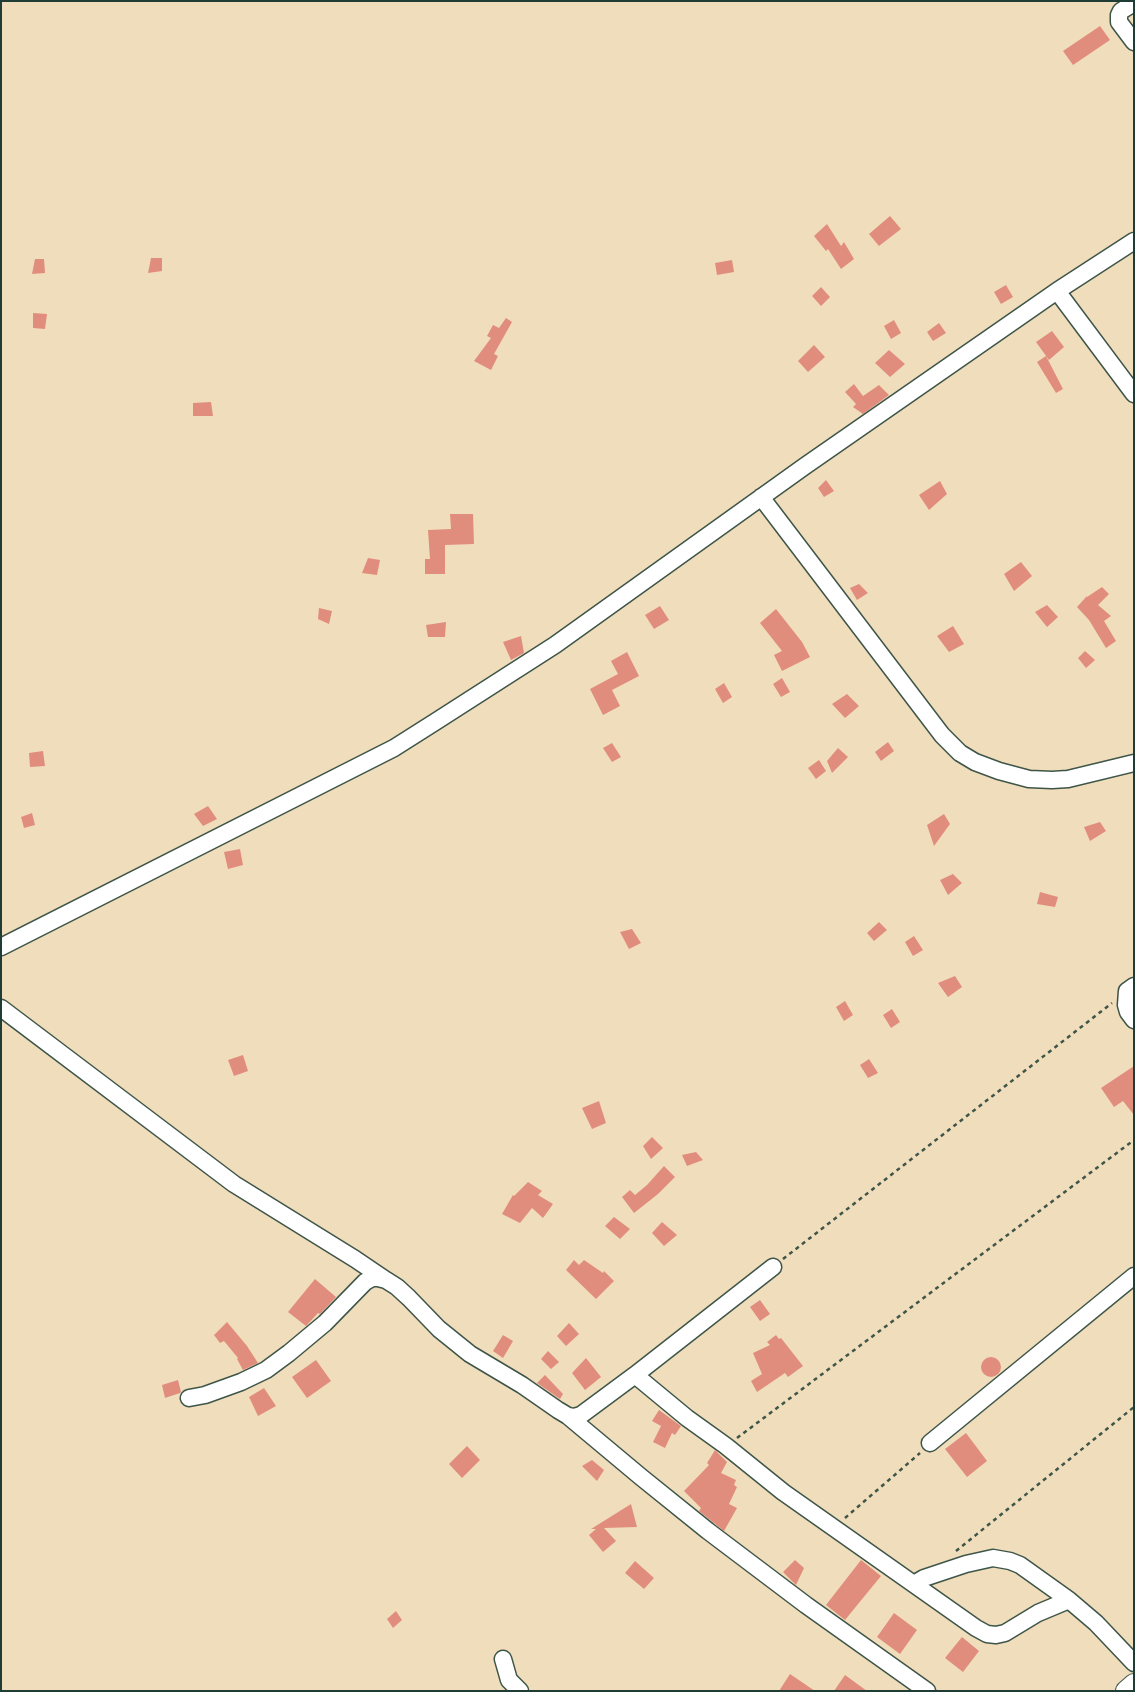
<!DOCTYPE html>
<style>
body{margin:0}
#map{position:relative;width:1135px;height:1692px;overflow:hidden;background:#f0ddbc;font-family:Alegreya,serif}
canvas{display:block}
.frame{position:absolute;inset:0;border:2px solid #1f3d34;pointer-events:none}
</style>
<div id="map">
<canvas width="1135" height="1692"></canvas>
<div class="frame"></div>
</div>
<script>
const c = document.querySelector('canvas').getContext('2d');
c.lineJoin = 'round';
function fill(path, color) { c.fillStyle = color; c.fill(path, 'evenodd'); }
const shape = rows => new Path2D(rows.map(r => 'M' + r).join(''));
function strokePath(path, color, width, dash) { c.strokeStyle = color; c.lineWidth = width; c.lineCap = dash ? 'butt' : 'round'; c.setLineDash(dash || []); c.stroke(path); }
const building = shape([
 [1100,26,1110,40,1073,65,1063,51],
 [890,216,901,229,879,246,869,234],
 [827,224,841,246,844,242,854,259,841,269,828,249,826,251,814,236],
 [151,258,162,258,162,271,148,273],
 [35,259,44,259,45,273,32,274],
 [732,260,734,272,717,275,715,263],
 [1006,285,1013,297,1001,304,994,292],
 [821,287,830,297,821,306,812,296],
 [33,313,47,314,45,329,33,328],
 [506,318,512,322,494,354,498,356,491,370,474,361,491,338,487,336,493,325,499,328],
 [894,320,901,333,891,339,884,326],
 [939,323,946,333,933,341,927,332],
 [1052,331,1064,347,1049,360,1036,342],
 [814,345,825,357,808,372,798,361],
 [889,350,905,364,890,377,875,363],
 [1046,356,1063,389,1056,393,1037,362],
 [854,384,863,396,879,385,889,395,863,414,853,407,856,404,845,392],
 [211,402,213,416,193,416,193,403],
 [826,480,834,491,824,497,818,488],
 [940,481,947,494,929,510,919,495],
 [450,514,473,514,474,544,445,545,445,574,425,574,425,559,430,559,428,530,451,529],
 [368,558,380,560,377,575,362,573],
 [1021,562,1032,576,1014,591,1004,574],
 [859,584,868,593,857,600,850,588],
 [1102,587,1109,594,1098,605,1111,616,1104,621,1116,641,1106,648,1089,620,1077,607,1087,596,1087,597],
 [1047,605,1058,617,1047,627,1035,612],
 [660,606,669,620,654,629,645,615],
 [319,608,332,611,329,624,318,619],
 [776,609,802,642,810,657,782,671,774,655,782,651,760,623],
 [446,622,445,637,428,637,426,625],
 [953,626,964,644,949,652,937,636],
 [521,636,524,653,511,660,503,642],
 [1085,651,1095,660,1086,668,1078,658],
 [627,652,639,676,612,690,620,706,603,715,590,689,618,674,611,661],
 [782,678,790,692,781,697,773,684],
 [724,683,732,697,723,703,715,689],
 [847,694,859,706,845,718,832,704],
 [888,742,894,751,881,761,875,752],
 [612,743,621,757,612,762,603,748],
 [838,748,848,757,832,773,827,761],
 [43,751,45,766,30,767,29,753],
 [819,760,826,771,816,779,808,768],
 [208,806,217,819,203,826,194,814],
 [32,813,35,825,24,828,21,817],
 [944,814,950,824,934,846,927,825],
 [1100,822,1106,831,1090,841,1084,827],
 [240,849,243,865,228,869,224,852],
 [953,874,962,883,948,895,940,880],
 [1040,892,1058,897,1055,907,1037,904],
 [879,922,887,930,874,941,867,933],
 [632,929,641,943,629,949,620,932],
 [914,936,923,950,913,956,905,942],
 [955,976,962,987,948,997,938,983],
 [845,1001,853,1015,844,1021,836,1007],
 [892,1009,900,1022,891,1028,883,1015],
 [243,1055,248,1071,234,1076,228,1060],
 [869,1059,878,1073,868,1078,860,1065],
 [1134,1066,1134,1115,1123,1101,1114,1107,1101,1088],
 [599,1101,606,1123,592,1129,582,1108],
 [652,1137,663,1148,651,1159,643,1146],
 [696,1152,703,1160,687,1166,682,1155],
 [664,1166,675,1177,658,1194,634,1213,622,1197,630,1190,635,1195,647,1185],
 [528,1182,542,1191,538,1195,553,1204,543,1218,532,1208,520,1223,502,1214,513,1195,514,1196],
 [614,1217,630,1229,620,1239,605,1226],
 [662,1222,677,1235,664,1246,652,1233],
 [574,1260,579,1265,584,1260,603,1273,604,1271,614,1281,596,1299,566,1270],
 [315,1279,336,1297,320,1314,318,1313,306,1326,288,1312],
 [760,1300,770,1314,760,1321,750,1307],
 [227,1322,247,1346,258,1363,243,1370,237,1359,238,1358,224,1341,220,1343,214,1335],
 [569,1323,579,1334,566,1346,557,1336],
 [503,1335,513,1341,503,1358,493,1351],
 [776,1335,779,1339,781,1338,803,1366,788,1377,785,1373,757,1392,751,1381,762,1374,753,1353,770,1345,767,1342],
 [548,1351,559,1362,551,1369,541,1359],
 '981 1367a10 10 0 1 1 20 0a10 10 0 1 1-20 0Z',
 [586,1358,601,1377,585,1390,572,1373],
 [316,1360,331,1381,307,1398,292,1377],
 [545,1375,563,1394,560,1399,537,1383],
 [178,1380,181,1392,180,1393,165,1398,162,1385],
 [264,1388,276,1406,258,1416,249,1397],
 [659,1410,681,1426,675,1435,672,1433,665,1448,653,1442,661,1426,652,1421],
 [966,1433,987,1461,967,1477,945,1449],
 [467,1446,480,1460,462,1478,449,1464],
 [715,1450,727,1462,721,1473,736,1480,734,1485,737,1487,729,1504,737,1508,724,1531,699,1511,701,1508,684,1491,709,1465,707,1463],
 [592,1460,604,1470,597,1481,582,1466],
 [631,1504,637,1527,604,1528,616,1541,603,1552,589,1535,596,1529,591,1529],
 [795,1560,804,1568,796,1585,783,1572],
 [861,1560,881,1576,845,1620,826,1605],
 [635,1561,654,1578,644,1589,625,1573],
 [396,1611,402,1620,393,1628,387,1619],
 [894,1613,917,1630,900,1654,877,1637],
 [962,1637,979,1651,963,1672,945,1658],
 [790,1674,815,1691,779,1691],
 [845,1675,867,1691,834,1691]
]);
const path = shape([
 [783,1259,1112,1003],
 [737,1438,1134,1140],
 [845,1518,920,1453],
 [956,1551,1134,1407]
]);
const minor = shape([
 [1134,3,1121,11,1119,15,1119,22,1134,42],
 [1057,291,1134,241],
 [761,497,942,735,960,753,975,762,999,771,1029,779,1052,780,1068,779,1134,763],
 [1,947,394,748,435,722,555,645,805,466,1057,291,1134,394],
 [1134,986,1127,991,1126,1005,1128,1012,1134,1020],
 [1,1008,234,1184,355,1259,386,1280],
 [635,1375,687,1418,726,1446,783,1492,976,1628,987,1634,996,1635,1005,1633,1038,1613,1069,1600,1096,1623,1134,1663],
 [189,1398,205,1395,241,1382,266,1370,289,1353,325,1323,365,1282,372,1278,378,1278,386,1280,397,1287,409,1298,439,1329,470,1354,522,1385,558,1410,568,1416,574,1417,581,1415,635,1375,773,1267],
 [568,1416,641,1477,708,1531,806,1605,927,1691],
 [930,1443,1134,1276],
 [914,1584,924,1578,966,1564,993,1558,1010,1561,1020,1565,1069,1600],
 [503,1659,509,1680,520,1691]
]);
const major = shape([
 [1126,1691,1134,1684]
]);
fill(building, '#e18d7d');
strokePath(minor, '#3e5548', 19);
strokePath(major, '#3e5548', 22);
strokePath(path, '#3e5548', 2.5, [4, 4]);
strokePath(minor, '#fff', 16);
strokePath(major, '#fff', 20);
</script>
